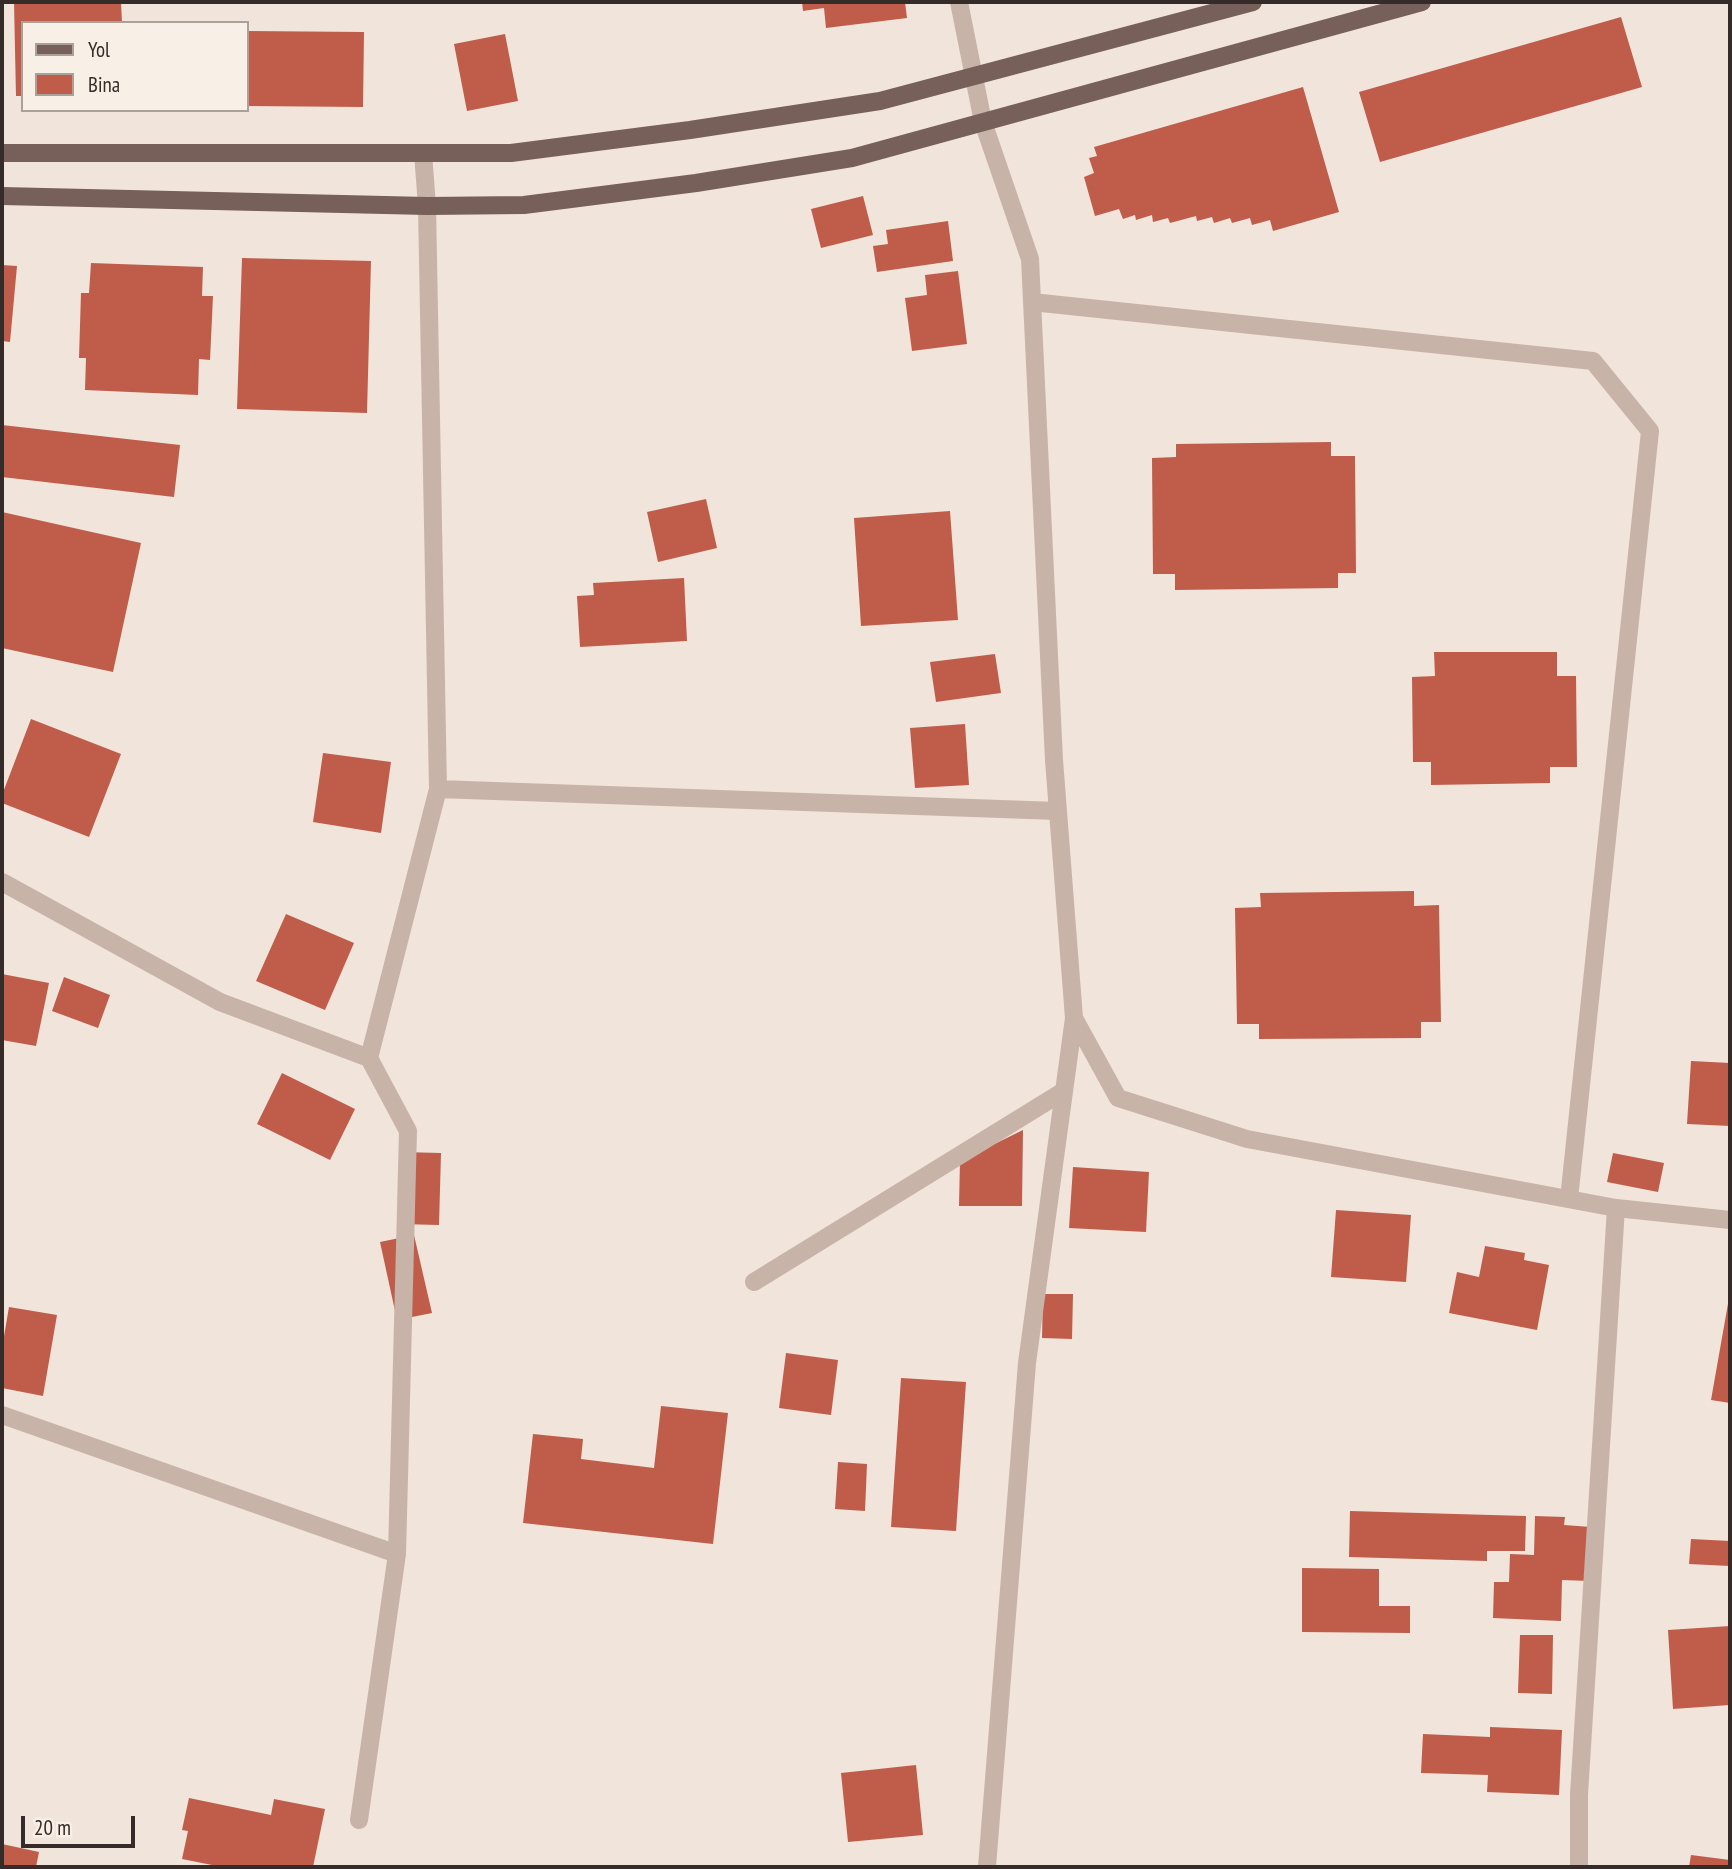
<!DOCTYPE html>
<style>
body{margin:0}
#map{position:relative;width:1732px;height:1869px;overflow:hidden;background:#f0e4db;font-family:"PT Sans Narrow",sans-serif}
canvas{display:block}
.frame{position:absolute;inset:0;border:4px solid #352b28;pointer-events:none}
.legend{position:absolute;left:21px;top:21px;width:228px;height:91px;box-sizing:border-box;background:#f8efe7;border:2px solid #aaa19b;margin:0;padding:9px 12px;list-style:none;font-size:21px;color:#352b28}
.legend li{display:flex;align-items:center;gap:14px;height:35px}
.legend b{width:35px;border:2px solid #aaa19b}
.scale{position:absolute;left:21px;top:1816px;width:114px;height:32px;box-sizing:border-box;border:4px solid #352b28;border-top:0;padding-left:9px;font-size:21px;line-height:24px;white-space:nowrap;color:#352b28;-webkit-text-stroke:5px #f8efe7;paint-order:stroke}
</style>
<div id="map">
<canvas width="1732" height="1869"></canvas>
<div class="frame"></div>
<ul class="legend">
<li><b style="height:9px;background:#766059"></b>Yol</li>
<li><b style="height:19px;background:#c05c4a"></b>Bina</li>
</ul>
<div class="scale">20 m</div>
</div>
<script>
const c = document.querySelector('canvas').getContext('2d');
c.lineJoin = 'round';
function fill(path, color) { c.fillStyle = color; c.fill(path, 'evenodd'); }
const shape = rows => new Path2D(rows.map(r => 'M' + r).join(''));
function strokePath(path, color, width, dash) { c.strokeStyle = color; c.lineWidth = width; c.lineCap = dash ? 'butt' : 'round'; c.setLineDash(dash || []); c.stroke(path); }
const building = shape([
 [14,2,121,2,122,23,23,23,23,96,16,96],
 [802,2,905,2,907,18,826,28,824,8,803,11],
 [1621,17,1642,87,1380,162,1359,92],
 [247,31,364,32,363,107,247,106],
 [505,34,518,101,467,111,454,44],
 [1303,87,1339,212,1273,231,1270,220,1252,225,1250,218,1232,223,1230,218,1214,223,1212,217,1197,221,1196,216,1170,223,1168,218,1153,222,1152,215,1136,220,1135,215,1123,219,1119,209,1095,216,1084,177,1094,173,1089,158,1097,156,1094,147],
 [863,196,873,235,821,248,811,209],
 [948,221,953,261,877,272,873,246,888,244,886,230],
 [242,258,371,261,367,413,237,409],
 [91,263,203,267,202,296,213,296,210,360,199,359,198,395,85,390,86,358,79,358,81,293,89,293],
 [2,265,17,266,10,342,2,341],
 [958,271,967,344,912,351,905,298,927,295,925,275],
 [2,425,180,445,174,497,2,477],
 [1331,442,1331,456,1355,456,1356,573,1338,573,1338,588,1175,590,1175,574,1153,574,1152,458,1176,457,1176,444],
 [706,499,717,548,658,562,647,512],
 [950,511,958,620,861,626,854,518],
 [2,512,141,543,113,672,2,648],
 [684,578,687,641,580,647,577,596,594,595,593,583],
 [1434,652,1557,652,1557,676,1576,676,1577,767,1550,767,1550,783,1431,785,1431,762,1413,762,1412,677,1435,676],
 [995,654,1001,693,936,702,930,662],
 [31,719,121,754,89,837,2,803,2,795],
 [965,724,969,785,915,788,910,728],
 [323,753,391,762,381,833,313,822],
 [1414,891,1414,906,1439,905,1441,1022,1421,1022,1421,1038,1259,1039,1259,1024,1237,1024,1235,908,1261,907,1260,893],
 [286,914,354,943,325,1010,256,981],
 [2,974,49,983,36,1046,2,1040],
 [64,977,110,995,98,1028,52,1011],
 [1691,1061,1730,1063,1730,1126,1687,1124],
 [282,1073,355,1109,330,1160,257,1124],
 [1023,1130,1022,1206,959,1206,960,1161],
 [401,1152,441,1153,439,1225,400,1224],
 [1613,1153,1664,1163,1658,1192,1607,1182],
 [1073,1167,1149,1172,1146,1232,1069,1228],
 [1336,1210,1411,1215,1406,1282,1331,1277],
 [414,1235,432,1313,397,1320,380,1242],
 [1485,1246,1525,1253,1524,1260,1549,1265,1537,1330,1449,1313,1457,1272,1479,1277],
 [1043,1294,1073,1294,1072,1339,1042,1338],
 [1729,1298,1730,1298,1730,1403,1711,1400],
 [9,1307,57,1315,43,1396,2,1388,2,1348],
 [786,1353,838,1360,831,1415,779,1408],
 [901,1378,966,1382,956,1531,891,1527],
 [661,1406,728,1413,713,1544,523,1523,533,1434,583,1439,581,1459,654,1468],
 [838,1462,867,1464,865,1511,835,1509],
 [1350,1511,1526,1516,1525,1551,1487,1551,1487,1561,1349,1557],
 [1535,1516,1565,1517,1564,1525,1591,1527,1589,1581,1562,1580,1561,1621,1493,1618,1494,1582,1509,1582,1510,1554,1534,1555],
 [1691,1539,1730,1541,1730,1566,1689,1564],
 [1302,1568,1379,1569,1379,1606,1410,1606,1410,1633,1302,1632],
 [1730,1626,1730,1705,1673,1709,1668,1630],
 [1520,1635,1553,1635,1552,1694,1518,1693],
 [1490,1727,1562,1730,1559,1795,1487,1792,1488,1775,1421,1773,1423,1734,1490,1737],
 [916,1765,923,1835,848,1842,841,1773],
 [189,1798,271,1815,274,1799,325,1809,313,1867,212,1867,212,1865,182,1859,188,1831,182,1830],
 [2,1844,39,1852,36,1867,2,1867],
 [1691,1855,1730,1860,1730,1867,1689,1867]
]);
const minor = shape([
 [959,2,983,122,1030,259,1054,760,1074,1018,1118,1098,1247,1139,1616,1208,1730,1220],
 [423,153,427,206,438,789,1057,811],
 [1032,302,1593,361,1650,431,1569,1199],
 [2,882,220,1002,369,1058,408,1131,397,1554,359,1820],
 [369,1058,438,789],
 [754,1282,1064,1091],
 [2,1415,397,1554],
 [987,1867,1027,1363,1074,1018],
 [1579,1867,1579,1794,1616,1208]
]);
const major = shape([
 [2,153,511,153,690,130,880,101,1253,2],
 [2,196,427,206,524,205,696,183,852,158,1422,2]
]);
fill(building, '#c05c4a');
strokePath(minor, '#c8b3a8', 18);
strokePath(major, '#766059', 18);
</script>
